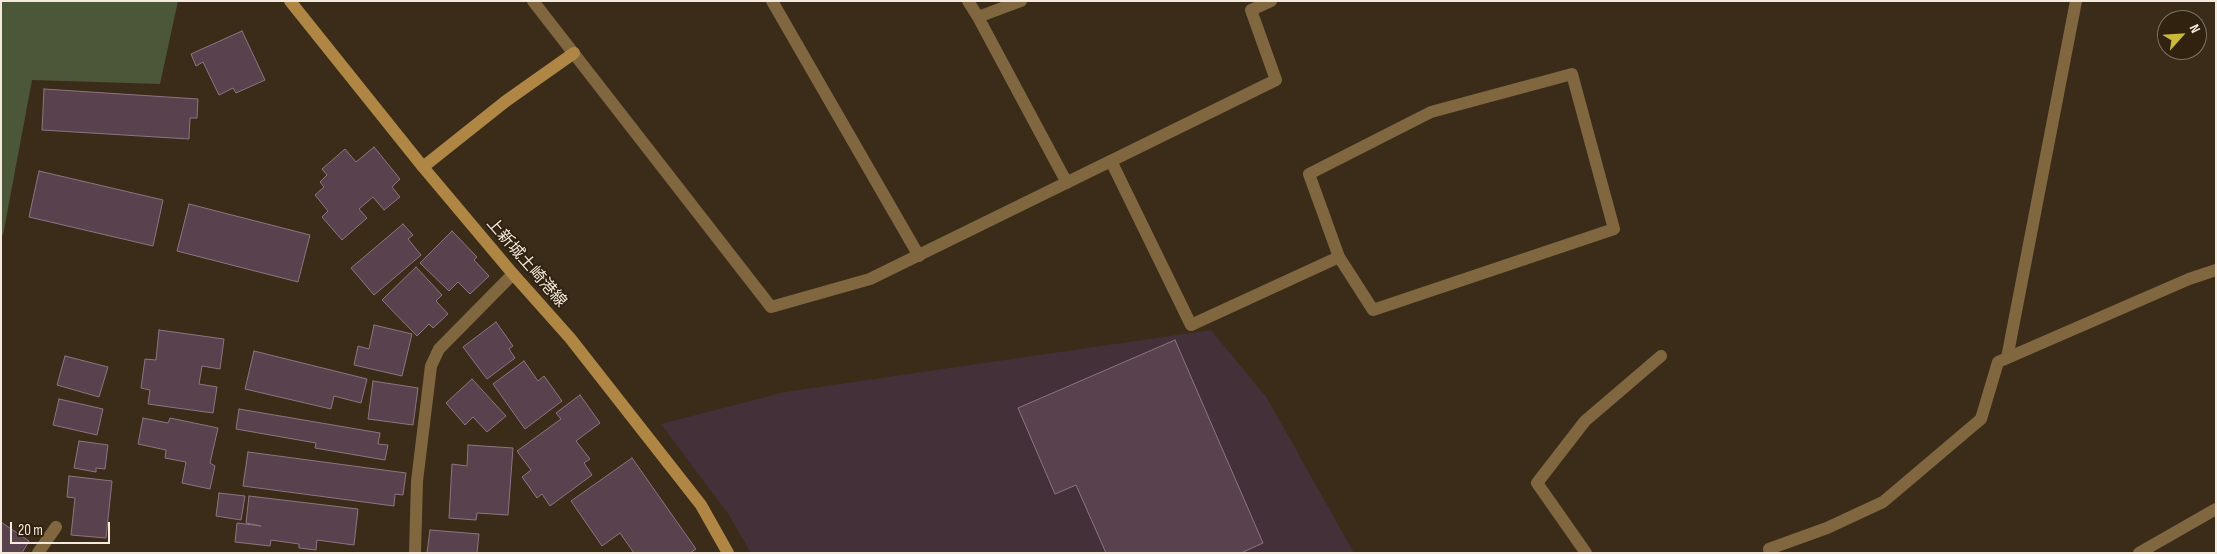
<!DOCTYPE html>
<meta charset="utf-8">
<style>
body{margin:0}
#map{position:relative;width:2217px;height:554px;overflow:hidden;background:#3b2c19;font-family:"Sofia Sans Condensed",sans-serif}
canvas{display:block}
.frame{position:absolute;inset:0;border:2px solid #f3e9dd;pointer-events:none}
.north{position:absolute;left:2157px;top:10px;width:50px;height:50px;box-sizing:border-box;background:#30220f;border:1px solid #7e7261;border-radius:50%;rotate:64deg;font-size:14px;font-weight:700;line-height:20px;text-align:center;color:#f3e9dd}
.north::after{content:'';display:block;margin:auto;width:18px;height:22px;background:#caba3a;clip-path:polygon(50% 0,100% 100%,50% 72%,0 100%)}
.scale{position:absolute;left:10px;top:522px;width:100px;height:22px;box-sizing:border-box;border:2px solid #f3e9dd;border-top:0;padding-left:6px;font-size:15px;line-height:18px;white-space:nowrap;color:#f3e9dd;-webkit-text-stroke:4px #30220f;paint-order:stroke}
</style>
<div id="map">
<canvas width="2217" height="554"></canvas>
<div class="frame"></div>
<div class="north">N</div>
<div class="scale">20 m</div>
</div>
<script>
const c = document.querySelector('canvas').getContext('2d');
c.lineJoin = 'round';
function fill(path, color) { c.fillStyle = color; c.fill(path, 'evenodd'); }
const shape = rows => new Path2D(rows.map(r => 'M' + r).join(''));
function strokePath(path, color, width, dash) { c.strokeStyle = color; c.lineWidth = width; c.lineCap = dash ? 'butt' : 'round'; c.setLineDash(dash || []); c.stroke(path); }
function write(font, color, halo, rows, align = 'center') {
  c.font = font + ' "Sofia Sans Condensed","Noto Sans JP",sans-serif'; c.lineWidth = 4; c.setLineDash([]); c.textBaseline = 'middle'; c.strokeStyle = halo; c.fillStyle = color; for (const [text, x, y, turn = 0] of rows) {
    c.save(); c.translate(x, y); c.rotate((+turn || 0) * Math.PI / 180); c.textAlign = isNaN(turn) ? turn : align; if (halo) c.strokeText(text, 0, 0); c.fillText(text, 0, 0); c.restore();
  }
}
const commercial = shape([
 [1211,330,1267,398,1354,553,751,553,729,515,661,424,785,392]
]);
const green = shape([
 [1,1,178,1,160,84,32,80,3,235,1,234]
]);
const building = shape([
 [242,31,265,80,236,93,233,88,219,95,203,62,196,66,191,54,242,31],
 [44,89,198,99,197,118,190,118,189,139,42,130,44,89],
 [374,147,400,179,392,187,400,197,384,210,373,197,359,209,367,218,342,240,322,217,328,211,315,195,324,187,320,182,327,175,322,169,345,149,356,162,374,147],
 [39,171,163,200,153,246,29,217,39,171],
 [189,204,310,235,298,282,177,251,189,204],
 [403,224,413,235,408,239,421,255,374,295,351,268,403,224],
 [452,231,477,257,474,260,489,276,470,294,458,282,449,291,420,263,452,231],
 [416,267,442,295,436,301,448,314,433,328,429,324,417,336,382,300,416,267],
 [496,322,513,346,509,349,515,358,487,379,463,347,496,322],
 [374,325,412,334,402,376,354,365,358,346,369,349,374,325],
 [159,330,224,339,220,369,202,366,199,384,217,387,213,413,148,404,150,390,141,388,145,359,156,360,159,330],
 [1175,340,1263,543,1241,553,1106,553,1076,485,1055,494,1018,408,1175,340],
 [254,351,367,379,361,403,334,396,331,409,245,389,254,351],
 [65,356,108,367,99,397,57,385,65,356],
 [524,361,538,381,544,376,562,401,525,429,493,384,524,361],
 [472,379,506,416,487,432,473,417,465,425,446,403,472,379],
 [373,381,418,388,413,425,368,419,373,381],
 [580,395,600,423,576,441,590,459,584,463,592,475,550,506,542,494,537,498,522,477,531,470,517,451,561,419,556,413,580,395],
 [59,399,103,409,97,435,53,425,59,399],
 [239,409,380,433,378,444,388,445,385,460,315,448,316,443,236,429,239,409],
 [143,418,168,423,170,418,218,428,210,463,215,466,210,489,182,483,186,462,165,458,166,450,138,444,143,418],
 [79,441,108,445,105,469,96,468,96,472,74,468,79,441],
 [468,445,513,448,508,515,477,513,476,520,449,518,452,464,467,466,468,445],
 [248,452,406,473,403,495,395,494,394,506,243,486,248,452],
 [632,458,696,549,690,553,634,553,620,533,602,546,571,501,632,458],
 [69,476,112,481,106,538,71,535,75,498,67,497,69,476],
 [219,493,245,496,241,520,216,516,219,493],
 [249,496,358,509,354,545,317,540,316,550,299,548,299,544,271,540,270,546,235,542,237,523,261,526,246,523,249,496],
 [1,522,29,541,22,553,1,553,1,522],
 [430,530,479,534,477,553,427,553,430,530]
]);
const street = shape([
 [533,1,771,307,870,279,1276,80,1251,10,1271,1],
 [772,1,919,256],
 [968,1,978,17,1021,1],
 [978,17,1067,183],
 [1111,161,1191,325,1339,257,1309,174,1431,112,1572,74,1614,229,1373,310,1339,257],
 [2007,358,2076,1],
 [38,553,56,527],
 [415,553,417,481,431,366,439,349,513,274],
 [1586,553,1537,483,1585,421,1661,356],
 [1770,553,1769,549,1827,528,1883,502,1981,419,1998,362,2189,279,2216,270],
 [2139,553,2216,509]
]);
const secondary = shape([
 [290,1,423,167,513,274,570,338,701,505,728,553],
 [423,167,506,101,574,53]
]);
const streetNames = [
 ["上新城土崎港線",526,263,49]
];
fill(commercial, '#433038');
fill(green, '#4b5738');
fill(building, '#59414d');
strokePath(building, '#8f7481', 1);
strokePath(street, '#816740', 12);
strokePath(secondary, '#af8644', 12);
write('16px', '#f3e9dd', '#30220f', streetNames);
</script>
